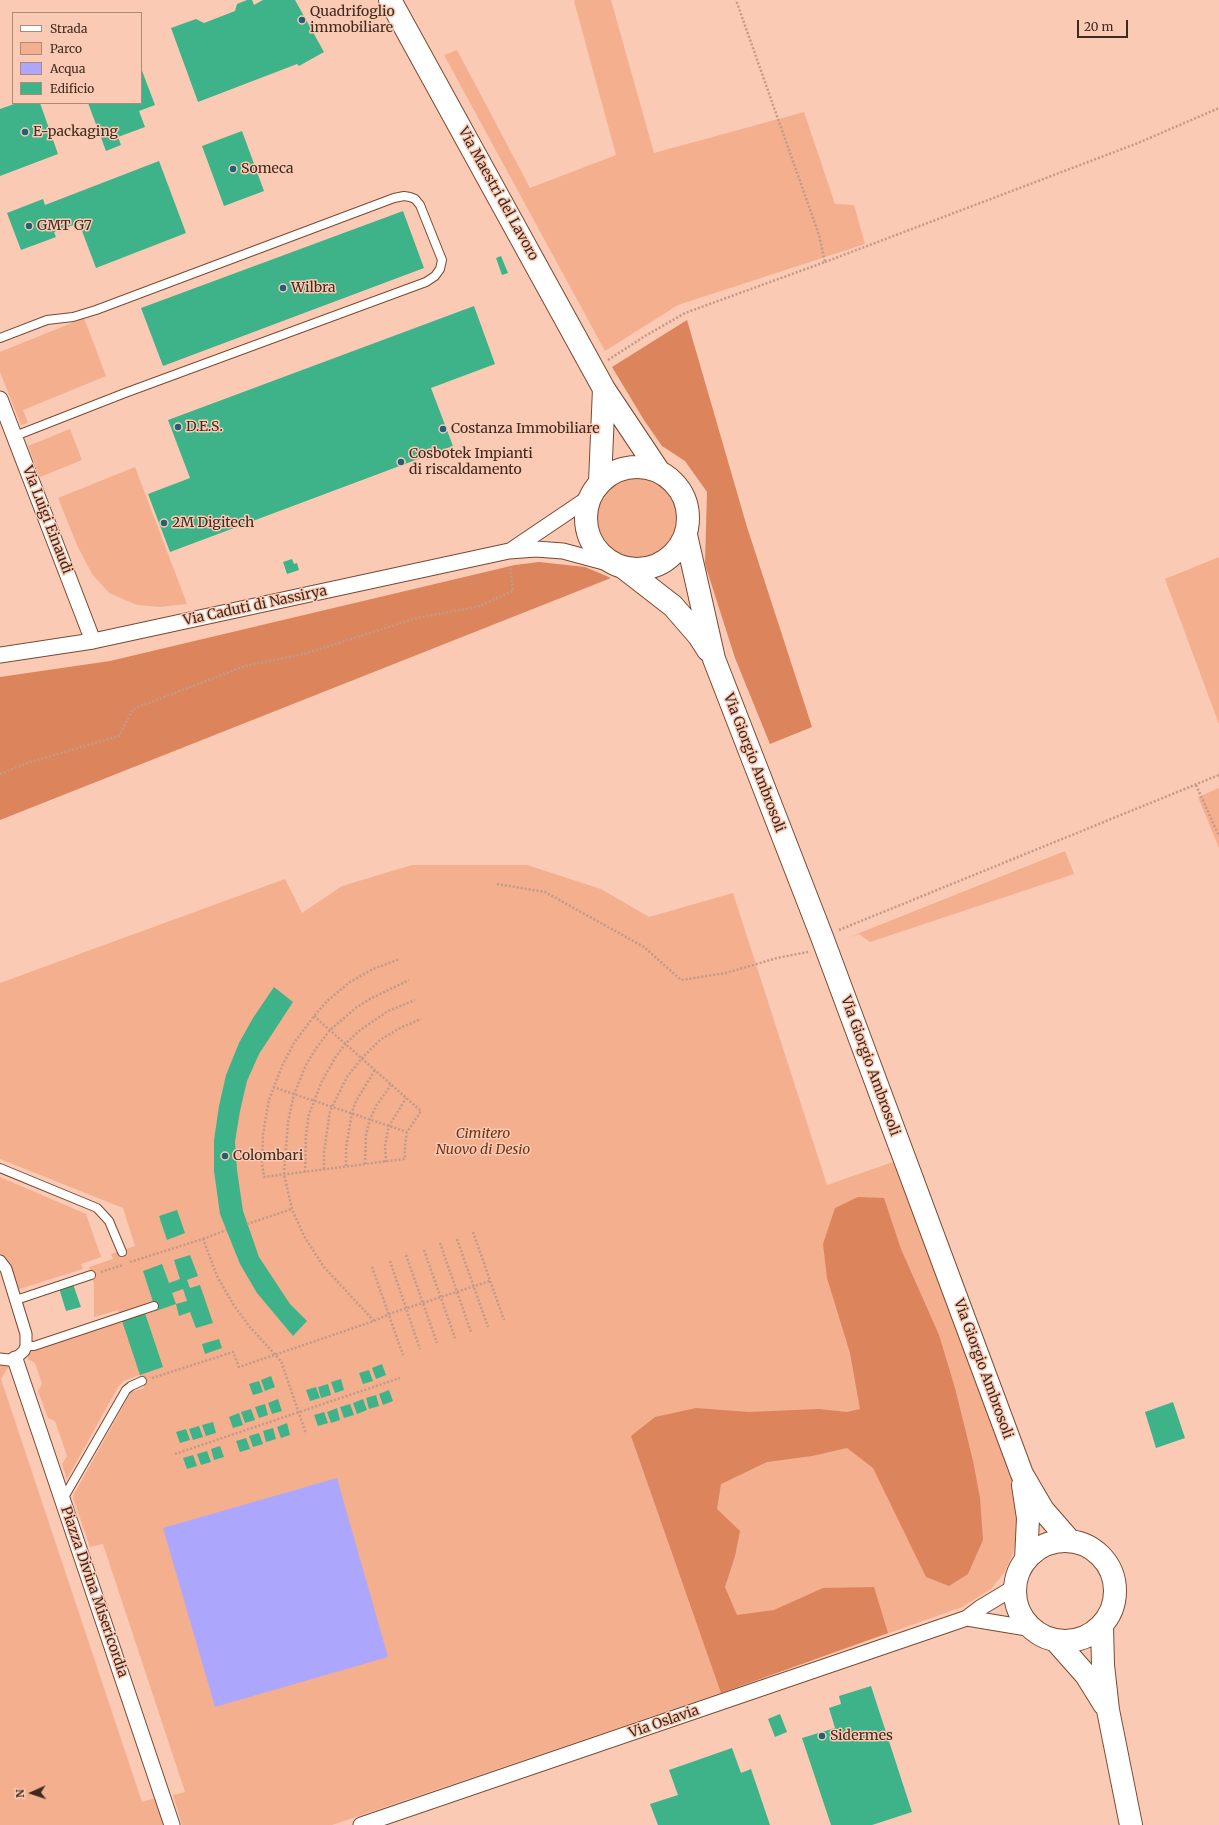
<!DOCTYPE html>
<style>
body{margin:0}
#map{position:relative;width:1219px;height:1825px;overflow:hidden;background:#facab4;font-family:Merriweather,serif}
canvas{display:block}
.legend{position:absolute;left:12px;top:12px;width:130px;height:92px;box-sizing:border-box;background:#facab4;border:1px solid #b08a78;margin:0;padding:5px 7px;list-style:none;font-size:12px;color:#402a1f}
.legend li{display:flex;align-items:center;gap:8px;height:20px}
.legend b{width:20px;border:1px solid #b08a78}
.north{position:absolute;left:12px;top:1773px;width:40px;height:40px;-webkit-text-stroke:3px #facab4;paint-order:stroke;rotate:267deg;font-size:11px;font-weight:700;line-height:16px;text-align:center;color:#402a1f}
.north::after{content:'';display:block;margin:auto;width:14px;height:18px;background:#402a1f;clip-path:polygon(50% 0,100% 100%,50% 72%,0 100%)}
.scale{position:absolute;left:1077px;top:20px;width:51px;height:18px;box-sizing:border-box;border:2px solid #402a1f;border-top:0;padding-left:5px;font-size:12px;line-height:14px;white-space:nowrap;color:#402a1f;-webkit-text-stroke:3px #facab4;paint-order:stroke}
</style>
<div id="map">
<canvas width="1219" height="1825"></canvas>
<ul class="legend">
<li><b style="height:5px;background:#fff"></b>Strada</li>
<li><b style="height:11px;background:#f4af8f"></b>Parco</li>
<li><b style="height:11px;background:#aca7fd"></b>Acqua</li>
<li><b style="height:11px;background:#3eb38a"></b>Edificio</li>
</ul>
<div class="north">N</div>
<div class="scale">20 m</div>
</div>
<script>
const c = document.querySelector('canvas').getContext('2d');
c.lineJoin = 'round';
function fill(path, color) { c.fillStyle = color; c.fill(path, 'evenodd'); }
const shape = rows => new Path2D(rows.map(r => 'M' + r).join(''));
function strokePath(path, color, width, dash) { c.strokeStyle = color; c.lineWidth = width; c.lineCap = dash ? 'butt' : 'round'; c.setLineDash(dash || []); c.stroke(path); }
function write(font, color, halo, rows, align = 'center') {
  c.font = font + ' Merriweather,serif'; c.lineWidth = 3; c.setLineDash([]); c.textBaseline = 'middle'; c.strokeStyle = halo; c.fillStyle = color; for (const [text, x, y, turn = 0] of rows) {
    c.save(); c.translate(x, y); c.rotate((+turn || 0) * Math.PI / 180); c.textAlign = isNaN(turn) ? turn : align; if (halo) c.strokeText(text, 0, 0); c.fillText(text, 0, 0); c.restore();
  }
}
const green = shape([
 [575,0,611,0,654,153,804,112,835,204,854,205,865,244,678,305,605,351,444,55,457,50,530,188,616,155,574,1],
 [84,318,106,376,23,410,28,423,21,425,0,372,0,352],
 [70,429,82,460,40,477,28,446],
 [135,467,187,604,160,607,137,605,109,593,92,574,77,545,58,498],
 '597 518a40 40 0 1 1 80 0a40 40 0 1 1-80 0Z',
 [1219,557,1219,724,1165,579],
 [1219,788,1219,848,1198,797],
 [1065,851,1074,874,870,942,859,934,847,938],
 [412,865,527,865,601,889,649,917,733,893,827,1185,896,1161,1016,1489,1019,1505,1017,1539,1012,1556,1004,1573,991,1589,962,1607,721,1693,332,1825,182,1825,173,1795,185,1792,103,1544,90,1547,73,1498,74,1494,131,1392,144,1388,142,1381,139,1375,124,1381,118,1387,67,1479,62,1464,67,1456,55,1421,48,1418,38,1391,42,1384,35,1363,28,1359,27,1351,121,1321,118,1310,94,1317,94,1284,89,1267,113,1259,111,1254,135,1246,123,1208,0,1159,0,983,285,879,302,913,342,886],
 [0,1177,86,1214,101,1257,81,1264,83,1269,19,1289,9,1262,4,1256,0,1254],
 [0,1365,9,1366,1,1379,142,1802,156,1798,165,1825,0,1825]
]);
const forest = shape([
 [687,320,747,527,812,727,770,744,735,658,705,564,707,492,685,461,662,446,644,420,612,367],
 [539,562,585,567,611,578,0,820,0,677,110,661,515,565],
 [858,1197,884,1198,901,1249,939,1335,955,1388,973,1461,980,1498,983,1540,968,1574,949,1586,926,1577,873,1468,847,1448,812,1456,767,1462,721,1484,717,1509,740,1531,735,1556,725,1587,737,1615,774,1610,823,1588,874,1587,888,1633,721,1693,631,1436,655,1417,696,1408,749,1412,819,1409,847,1412,860,1409,850,1353,827,1278,823,1244,835,1208]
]);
const water = shape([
 [337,1478,388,1657,215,1707,163,1528]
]);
const building = shape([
 [247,0,252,0,254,5,263,0,295,0,324,52,299,66,297,64,198,102,171,28,196,19,204,23,235,11,237,4],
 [141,68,155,105,139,111,145,127,118,137,121,145,106,151,88,103,141,103],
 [17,103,40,103,58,154,0,176,0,109],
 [242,131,264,191,224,206,202,146],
 [159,161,186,233,96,268,79,223,54,232,56,237,21,250,7,213,43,199,45,205],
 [403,211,424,268,163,366,141,308],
 [501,256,508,273,502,275,496,258],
 [474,306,495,364,431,388,453,446,170,552,148,494,190,478,168,420],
 [292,559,294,564,297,563,299,570,287,574,283,562],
 [274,987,293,1002,259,1054,247,1081,240,1111,235,1142,237,1170,243,1211,259,1257,290,1304,307,1321,293,1336,257,1293,240,1264,220,1214,214,1171,214,1140,219,1106,226,1075,239,1043,253,1018],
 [177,1210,185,1233,167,1240,159,1216],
 [190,1255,198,1276,187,1280,190,1288,200,1285,213,1323,196,1328,190,1312,179,1316,176,1304,187,1301,183,1289,172,1293,176,1304,156,1311,143,1271,162,1264,169,1283,180,1279,174,1260],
 [73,1284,81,1307,66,1311,59,1288],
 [145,1313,163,1367,140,1375,122,1321],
 [219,1339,222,1348,205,1354,202,1344],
 [382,1364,386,1375,376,1379,372,1368],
 [369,1370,373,1381,363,1384,359,1373],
 [271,1376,275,1387,265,1391,261,1380],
 [341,1379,344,1390,335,1393,331,1382],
 [259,1381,263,1392,253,1395,249,1384],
 [328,1384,331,1395,321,1398,318,1387],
 [316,1387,320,1398,310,1401,306,1390],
 [389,1390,393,1401,383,1405,379,1394],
 [376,1395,379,1406,369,1409,366,1398],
 [278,1399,282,1411,272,1414,268,1403],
 [363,1399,367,1410,357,1414,353,1403],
 [1173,1402,1185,1438,1156,1448,1145,1412],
 [265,1404,268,1415,259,1418,255,1407],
 [350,1404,354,1415,344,1418,340,1407],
 [337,1408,340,1420,331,1423,327,1412],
 [251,1409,255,1420,245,1423,241,1412],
 [324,1412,328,1423,318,1426,314,1415],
 [239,1413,243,1425,233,1428,229,1417],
 [213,1422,216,1433,206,1436,202,1425],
 [287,1423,290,1435,281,1438,277,1427],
 [199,1426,203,1437,193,1440,189,1429],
 [273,1428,276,1439,266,1442,263,1431],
 [186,1429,190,1440,180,1443,176,1432],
 [259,1433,263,1444,253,1447,249,1436],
 [246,1438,250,1449,240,1452,236,1441],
 [220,1446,224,1457,214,1460,211,1449],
 [207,1451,211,1462,201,1465,197,1454],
 [193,1455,197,1466,187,1469,183,1458],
 [871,1686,912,1812,872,1825,831,1825,802,1738,835,1728,829,1708,841,1704,839,1696],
 [780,1714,787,1732,775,1737,768,1719],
 [732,1748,741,1773,751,1769,770,1825,658,1825,650,1804,678,1795,669,1770]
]);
const path = shape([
 [825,262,1138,143,1219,108],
 [608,360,645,336,685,313,825,262,819,235,736,0],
 [0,774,30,762,119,736,133,709,245,666,304,654,417,618,477,607,513,591,510,566],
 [1196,785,1219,836],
 [497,884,545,892,644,947,681,980,726,973,777,958,808,952],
 [839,930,1219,775],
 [314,1016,421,1111,407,1132,405,1146,405,1159,264,1177,262,1164,263,1134,269,1100,282,1066,294,1043,311,1020,314,1016,327,1001,350,982,373,969,400,959],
 [273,1087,407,1132],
 [386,1162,385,1145,389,1126,406,1098],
 [365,1164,366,1135,370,1119,376,1106,391,1085],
 [346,1166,346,1148,352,1112,356,1101,375,1070],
 [324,1169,324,1152,330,1111,347,1077,362,1058,380,1040,400,1028,421,1019],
 [305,1172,306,1134,309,1114,322,1081,335,1058,345,1044,359,1031,388,1011,415,1000],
 [247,1224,292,1209],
 [473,1232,504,1320],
 [203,1239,226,1230],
 [457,1239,488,1327],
 [440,1243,471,1332],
 [424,1250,455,1338],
 [406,1255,437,1343],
 [390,1261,420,1349],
 [130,1262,203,1239,217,1276,233,1304,249,1326,281,1361,306,1434],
 [372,1267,403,1355],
 [101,1272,123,1265],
 [374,1321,323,1266,304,1236,292,1209,284,1174,288,1122,294,1094,307,1063,317,1047,330,1030,357,1007,370,999,409,980],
 [152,1378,233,1352,239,1367,374,1321,389,1314,490,1281],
 [175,1454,400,1378]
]);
const service = shape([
 [0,338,47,320,73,317,96,310,394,198,404,196,410,197,415,199,420,205,442,260,440,269,435,276,426,282,125,393,15,436],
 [0,1168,97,1208,109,1221,122,1252],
 [16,1300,91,1275],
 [26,1346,34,1346,154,1306],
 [63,1499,126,1390,131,1386,142,1381]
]);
const pedestrian = shape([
 [0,1261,6,1269,26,1334,26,1346,24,1351,15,1359,9,1360,0,1359]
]);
const minor = shape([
 [0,399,93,641],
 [510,551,590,497],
 [0,655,93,641,509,551,536,549,563,551,615,565],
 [15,1359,172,1825],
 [967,1618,1033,1629],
 [361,1825,967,1618,980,1608,1015,1587]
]);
const secondary = shape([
 [390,0,604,389,658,470],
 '586 518a51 51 0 1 1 102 0a51 51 0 1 1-102 0Z',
 [600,482,604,389],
 [686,535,714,659,822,937,1022,1474,1043,1510,1070,1541],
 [624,568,673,606,699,636,708,650],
 [1023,1485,1028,1518,1026,1560],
 '1015 1591a50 50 0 1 1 100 0a50 50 0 1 1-100 0Z',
 [1102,1626,1103,1665,1108,1710,1131,1825],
 [1055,1640,1086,1675,1104,1704]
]);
const markers = [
 [302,20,4,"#226076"],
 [25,132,4,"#226076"],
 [233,169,4,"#226076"],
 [29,226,4,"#226076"],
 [283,288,4,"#226076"],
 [178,427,4,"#226076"],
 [443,429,4,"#226076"],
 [401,462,4,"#226076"],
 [164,523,4,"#226076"],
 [225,1156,4,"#226076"],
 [822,1736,4,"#226076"]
];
const poiNames = [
 ["Quadrifoglio",310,12],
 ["immobiliare",310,28],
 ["E-packaging",33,132],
 ["Someca",241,169],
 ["GMT G7",37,226],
 ["Wilbra",291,288],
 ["D.E.S.",186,427],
 ["Costanza Immobiliare",451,429],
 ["Cosbotek Impianti",409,454],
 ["di riscaldamento",409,470],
 ["2M Digitech",172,523],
 ["Colombari",233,1156],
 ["Sidermes",830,1736]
];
const streetNames = [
 ["Via Maestri del Lavoro",498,194,61],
 ["Via Luigi Einaudi",47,520,69],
 ["Via Caduti di Nassirya",255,606,-12],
 ["Via Giorgio Ambrosoli",754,763,69],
 ["Via Giorgio Ambrosoli",870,1066,70],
 ["Via Giorgio Ambrosoli",983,1369,70],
 ["Piazza Divina Misericordia",94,1592,71],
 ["Via Oslavia",664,1722,-19]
];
const parkNames = [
 ["Cimitero",483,1134],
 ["Nuovo di Desio",483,1150]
];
fill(green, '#f4af8f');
fill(forest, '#dc845b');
fill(water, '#aca7fd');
fill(building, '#3eb38a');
strokePath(service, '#7b4931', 10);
strokePath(pedestrian, '#7b4931', 13);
strokePath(minor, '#7b4931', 17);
strokePath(secondary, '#7b4931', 24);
strokePath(path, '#c29a87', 2.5, [2, 2]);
strokePath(service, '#fff', 8);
strokePath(pedestrian, '#fff', 11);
strokePath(minor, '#fff', 15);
strokePath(secondary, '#fff', 22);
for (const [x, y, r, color] of markers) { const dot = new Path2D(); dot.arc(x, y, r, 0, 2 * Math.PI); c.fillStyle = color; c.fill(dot); strokePath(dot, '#facab4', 1.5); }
write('14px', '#402a1f', '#facab4', poiNames, 'left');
write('14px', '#402a1f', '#facab4', streetNames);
write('italic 14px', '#6c3315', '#facab4', parkNames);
</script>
